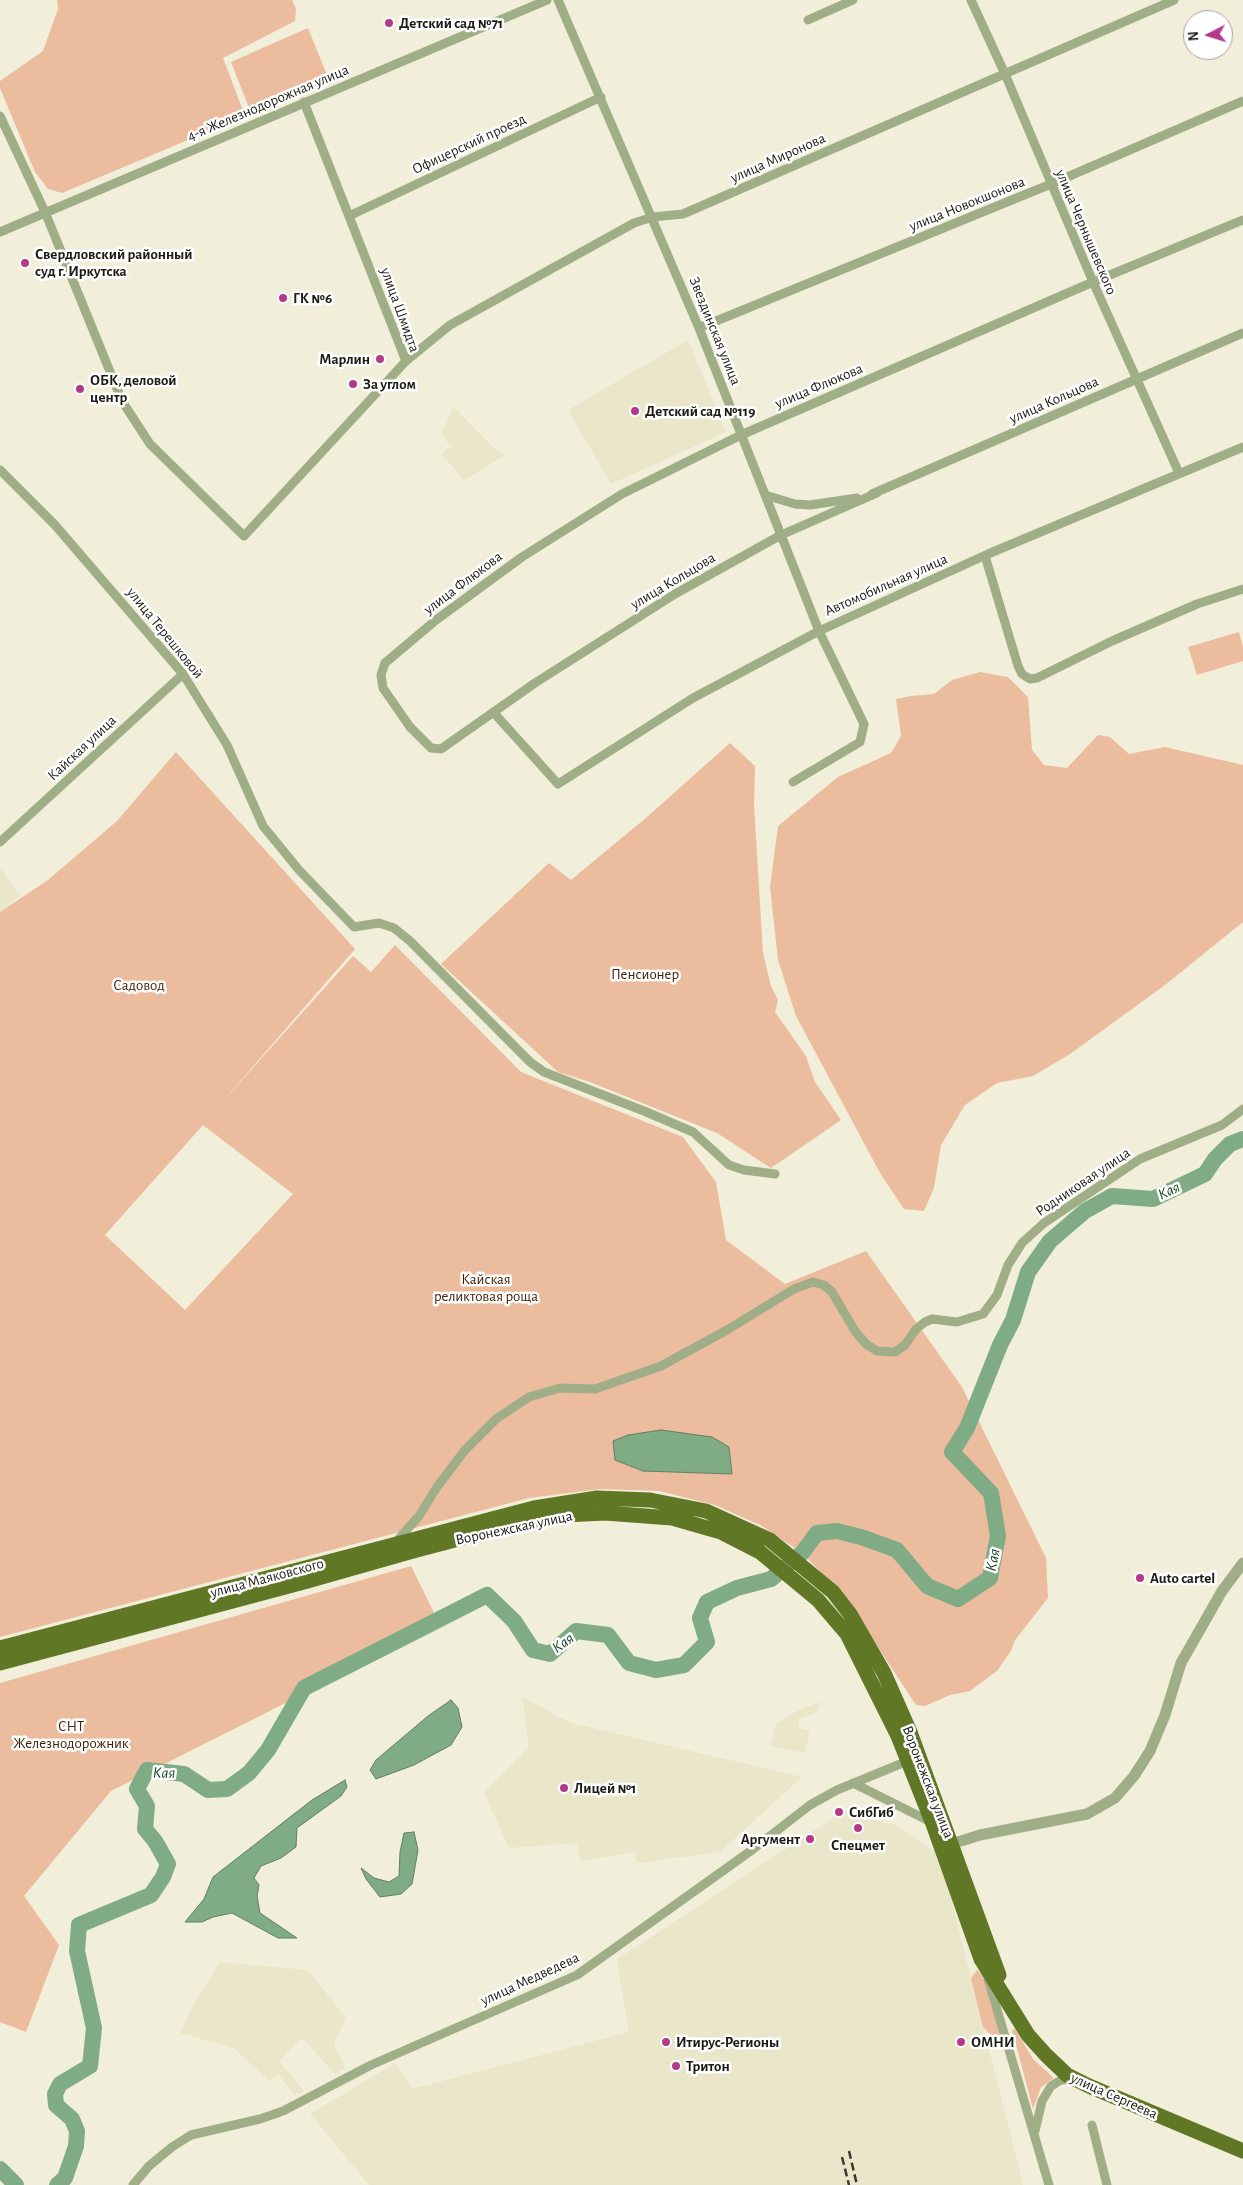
<!DOCTYPE html>
<meta charset="utf-8">
<style>
body{margin:0}
#map{position:relative;width:1243px;height:2185px;overflow:hidden;background:#f1eeda;font-family:"Alegreya Sans",sans-serif}
canvas{display:block}
.north{position:absolute;left:1183px;top:10px;width:50px;height:50px;box-sizing:border-box;background:#fff;border:1px solid #a4a4a1;border-radius:50%;rotate:265deg;font-size:14px;font-weight:700;line-height:20px;text-align:center;color:#1c1b14}
.north::after{content:'';display:block;margin:auto;width:18px;height:22px;background:#b4398b;clip-path:polygon(50% 0,100% 100%,50% 72%,0 100%)}
</style>
<div id="map">
<canvas width="1243" height="2185"></canvas>
<div class="north">N</div>
</div>
<script>
const c = document.querySelector('canvas').getContext('2d');
c.lineJoin = 'round';
function fill(path, color) { c.fillStyle = color; c.fill(path, 'evenodd'); }
const shape = rows => new Path2D(rows.map(r => 'M' + r).join(''));
function strokePath(path, color, width, dash) { c.strokeStyle = color; c.lineWidth = width; c.lineCap = dash ? 'butt' : 'round'; c.setLineDash(dash || []); c.stroke(path); }
function write(font, color, halo, rows, align = 'center') {
  c.font = font + ' "Alegreya Sans",sans-serif'; c.lineWidth = 5; c.setLineDash([]); c.textBaseline = 'middle'; c.strokeStyle = halo; c.fillStyle = color; for (const [text, x, y, turn = 0] of rows) {
    c.save(); c.translate(x, y); c.rotate((+turn || 0) * Math.PI / 180); c.textAlign = isNaN(turn) ? turn : align; if (halo) c.strokeText(text, 0, 0); c.fillText(text, 0, 0); c.restore();
  }
}
const built = shape([
 [688,340,726,432,611,484,568,410],
 [453,406,492,446,504,456,464,480,441,454,451,447,442,435],
 [0,868,20,896,0,912],
 [522,1697,571,1723,802,1777,720,1852,637,1863,634,1852,580,1861,577,1843,509,1848,484,1792,529,1748],
 [821,1702,818,1712,800,1719,798,1728,810,1731,805,1753,770,1746,776,1724,802,1708],
 [844,1811,895,1825,940,1855,1023,2185,369,2185,310,2114,395,2063,412,2089,629,2032,617,1959],
 [220,1962,308,1970,346,2018,334,2043,345,2068,335,2074,302,2038,279,2061,304,2091,294,2095,279,2075,269,2081,234,2048,180,2033,195,2002]
]);
const green = shape([
 [57,0,292,0,296,9,295,21,223,58,245,116,62,193,48,189,35,172,0,88,0,81,43,51,58,9],
 [308,28,329,80,251,113,231,62],
 [1239,632,1243,647,1243,661,1197,675,1188,647],
 [980,672,1008,677,1028,697,1032,750,1044,765,1067,768,1098,735,1110,737,1129,754,1165,747,1243,765,1243,922,1165,985,1070,1054,1033,1076,997,1083,965,1105,941,1145,934,1188,924,1211,904,1209,880,1173,796,1016,778,960,770,887,778,826,838,777,891,753,901,736,896,699,911,696,934,694,952,680],
 [730,743,755,766,754,806,763,953,771,986,778,1000,775,1012,806,1056,815,1082,841,1120,771,1168,717,1133,590,1082,558,1072,441,964,549,863,571,880,647,817],
 [176,752,355,949,217,1108,353,956,371,972,395,945,521,1072,683,1137,716,1182,726,1240,785,1284,866,1251,962,1387,1046,1558,1048,1598,1015,1640,1011,1651,997,1671,970,1691,950,1695,925,1706,916,1705,845,1597,802,1553,762,1526,715,1505,659,1491,601,1489,529,1498,0,1637,0,912,48,880,117,821],
 [203,1125,293,1194,185,1310,105,1235],
 [411,1566,440,1625,111,1791,24,1896,59,1945,26,2032,0,2022,0,1683],
 [977,1970,983,1976,1004,2046,996,2041,983,2027,971,1978],
 [1015,2029,1033,2059,1054,2078,1041,2087,1033,2109,1012,2030]
]);
const water = shape([
 [661,1430,712,1437,729,1447,732,1474,643,1471,615,1460,613,1441,628,1435,661,1430],
 [451,1700,458,1708,462,1727,451,1745,414,1765,376,1779,370,1770,376,1760,428,1716,451,1700],
 [345,1780,347,1787,341,1796,297,1828,296,1847,281,1858,261,1866,254,1878,259,1885,257,1896,260,1913,297,1938,278,1938,232,1913,213,1917,202,1922,185,1922,204,1899,213,1877,312,1800,345,1780],
 [414,1832,418,1850,412,1884,401,1894,380,1897,366,1879,361,1868,374,1878,389,1882,399,1876,400,1852,404,1833,414,1832]
]);
const river = shape([
 [0,2169,16,2185],
 [57,2185,65,2178,76,2146,77,2131,72,2119,56,2105,55,2094,60,2084,90,2066,94,2028,77,1951,79,1925,151,1895,163,1877,168,1864,155,1841,145,1829,147,1806,137,1789,147,1770,184,1774,208,1790,227,1789,249,1773,268,1750,304,1688,487,1595,514,1621,533,1650,550,1654,576,1631,608,1635,629,1663,656,1670,684,1665,707,1642,700,1618,707,1602,737,1588,771,1579,802,1553,817,1533,837,1531,861,1537,897,1550,927,1586,958,1599,990,1578,998,1536,991,1493,952,1452,967,1428,1000,1345,1013,1320,1028,1272,1050,1241,1085,1211,1112,1196,1153,1199,1205,1174,1215,1159,1230,1144,1243,1139]
]);
const minor = shape([
 [558,0,699,328,819,631,864,724,860,742,793,782],
 [971,0,1005,74,1093,282,1179,473],
 [808,20,853,0],
 [304,102,406,361],
 [0,116,45,212,122,401,150,444,244,536,406,361,450,325,634,223,653,217,683,214,1174,0],
 [349,216,601,97],
 [0,232,547,0],
 [699,328,1051,184,1243,101],
 [0,470,55,525,183,674,227,745,263,826,299,870,354,927,379,923,394,928,410,941,530,1062,544,1072,644,1111,693,1132,729,1165,744,1170,775,1174],
 [877,493,781,535,675,594,535,683,441,749,431,748,410,727,383,688,381,675,385,663,436,620,522,557,622,494,741,435,1093,282,1243,220],
 [872,494,1243,333],
 [765,495,795,504,810,505,857,498],
 [985,556,1018,666,1022,674,1030,679,1037,678,1112,641,1197,604,1243,589],
 [494,713,558,784,693,698,819,631,988,554,1243,447],
 [0,842,183,674],
 [395,1543,419,1516,437,1487,465,1450,496,1419,529,1397,560,1388,595,1389,661,1366,727,1330,794,1289,813,1282,824,1285,832,1292,855,1331,866,1344,877,1351,895,1352,905,1345,916,1329,925,1322,932,1319,957,1322,983,1314,997,1295,1008,1265,1022,1243,1044,1223,1140,1159,1222,1125,1243,1109],
 [853,1783,933,1823],
 [988,1979,1049,2185],
 [1092,2125,1107,2185],
 [1035,2131,1042,2101,1051,2086,1061,2080,1073,2079],
 [133,2185,149,2166,172,2147,191,2135,260,2119,283,2111,371,2065,577,1975,752,1850,810,1805,837,1790,910,1760]
]);
const tertiary = shape([
 [945,1846,980,1835,1087,1814,1115,1798,1134,1776,1150,1751,1165,1715,1181,1663,1222,1591,1243,1563]
]);
const primary = shape([
 [0,1648,534,1508,597,1498,650,1500,706,1511,770,1540,833,1592,850,1614,884,1673,910,1732,999,1975],
 [0,1663,304,1582,413,1551,485,1532,565,1515,605,1513,672,1518,721,1532,760,1552,818,1600,847,1634,898,1736,933,1824,981,1959,1028,2035,1046,2055,1067,2075,1089,2086,1243,2151]
]);
const rail = shape([
 [849,2151,857,2185],
 [842,2157,849,2185]
]);
const markers = [
 [389,23,5,"#b4398b"],
 [25,263,5,"#b4398b"],
 [283,298,5,"#b4398b"],
 [380,359,5,"#b4398b"],
 [353,384,5,"#b4398b"],
 [80,389,5,"#b4398b"],
 [635,411,5,"#b4398b"],
 [1140,1578,5,"#b4398b"],
 [564,1788,5,"#b4398b"],
 [839,1812,5,"#b4398b"],
 [858,1828,5,"#b4398b"],
 [810,1839,5,"#b4398b"],
 [666,2042,5,"#b4398b"],
 [961,2042,5,"#b4398b"],
 [676,2066,5,"#b4398b"]
];
const poiNames = [
 ["Детский сад №71",399,23],
 ["Свердловский районный",35,254],
 ["суд г. Иркутска",35,271],
 ["ГК №6",293,298],
 ["Марлин",370,359,"right"],
 ["ОБК, деловой",90,380],
 ["центр",90,397],
 ["За углом",363,384],
 ["Детский сад №119",645,411],
 ["Auto cartel",1150,1578],
 ["Лицей №1",574,1788],
 ["СибГиб",849,1812],
 ["Аргумент",800,1839,"right"],
 ["Спецмет",858,1845,"center"],
 ["Итирус-Регионы",676,2042],
 ["ОМНИ",971,2042],
 ["Тритон",686,2066]
];
const streetNames = [
 ["4-я Железнодорожная улица",268,103,-23],
 ["Офицерский проезд",469,144,-25],
 ["улица Миронова",778,158,-24],
 ["улица Новокшонова",967,204,-22],
 ["улица Чернышевского",1086,232,67],
 ["улица Шмидта",400,310,70],
 ["Звездинская улица",715,331,68],
 ["улица Флюкова",819,386,-23],
 ["улица Кольцова",1054,400,-24],
 ["улица Кольцова",673,581,-31],
 ["улица Флюкова",463,583,-37],
 ["Автомобильная улица",886,585,-24],
 ["улица Терешковой",165,633,51],
 ["Кайская улица",82,748,-43],
 ["Родниковая улица",1083,1182,-34],
 ["Воронежская улица",514,1528,-12],
 ["улица Маяковского",267,1578,-15],
 ["Воронежская улица",928,1782,69],
 ["улица Медведева",530,1979,-25],
 ["улица Сергеева",1114,2096,24]
];
const parkNames = [
 ["Пенсионер",645,974],
 ["Садовод",139,985],
 ["Кайская",486,1279],
 ["реликтовая роща",486,1296],
 ["СНТ",71,1726],
 ["Железнодорожник",71,1743]
];
const waterNames = [
 ["Кая",1169,1191,-25],
 ["Кая",993,1560,-78],
 ["Кая",563,1643,-36],
 ["Кая",164,1773,1]
];
fill(built, '#eae6ca');
fill(green, '#ecbc9e');
fill(water, '#7fab85');
strokePath(water, '#618063', 1);
strokePath(river, '#7fab85', 16);
strokePath(minor, '#9fae86', 9);
strokePath(tertiary, '#9fae86', 11);
strokePath(primary, '#607826', 15);
strokePath(rail, '#3a3830', 2.5, [8, 4]);
for (const [x, y, r, color] of markers) { const dot = new Path2D(); dot.arc(x, y, r, 0, 2 * Math.PI); c.fillStyle = color; c.fill(dot); strokePath(dot, '#fff', 2); }
write('bold 15px', '#1c1b14', '#fff', poiNames, 'left');
write('15px', '#1c1b14', '#fff', streetNames);
write('15px', '#44230b', '#fff', parkNames);
write('italic 16px', '#11411c', '#fff', waterNames);
</script>
